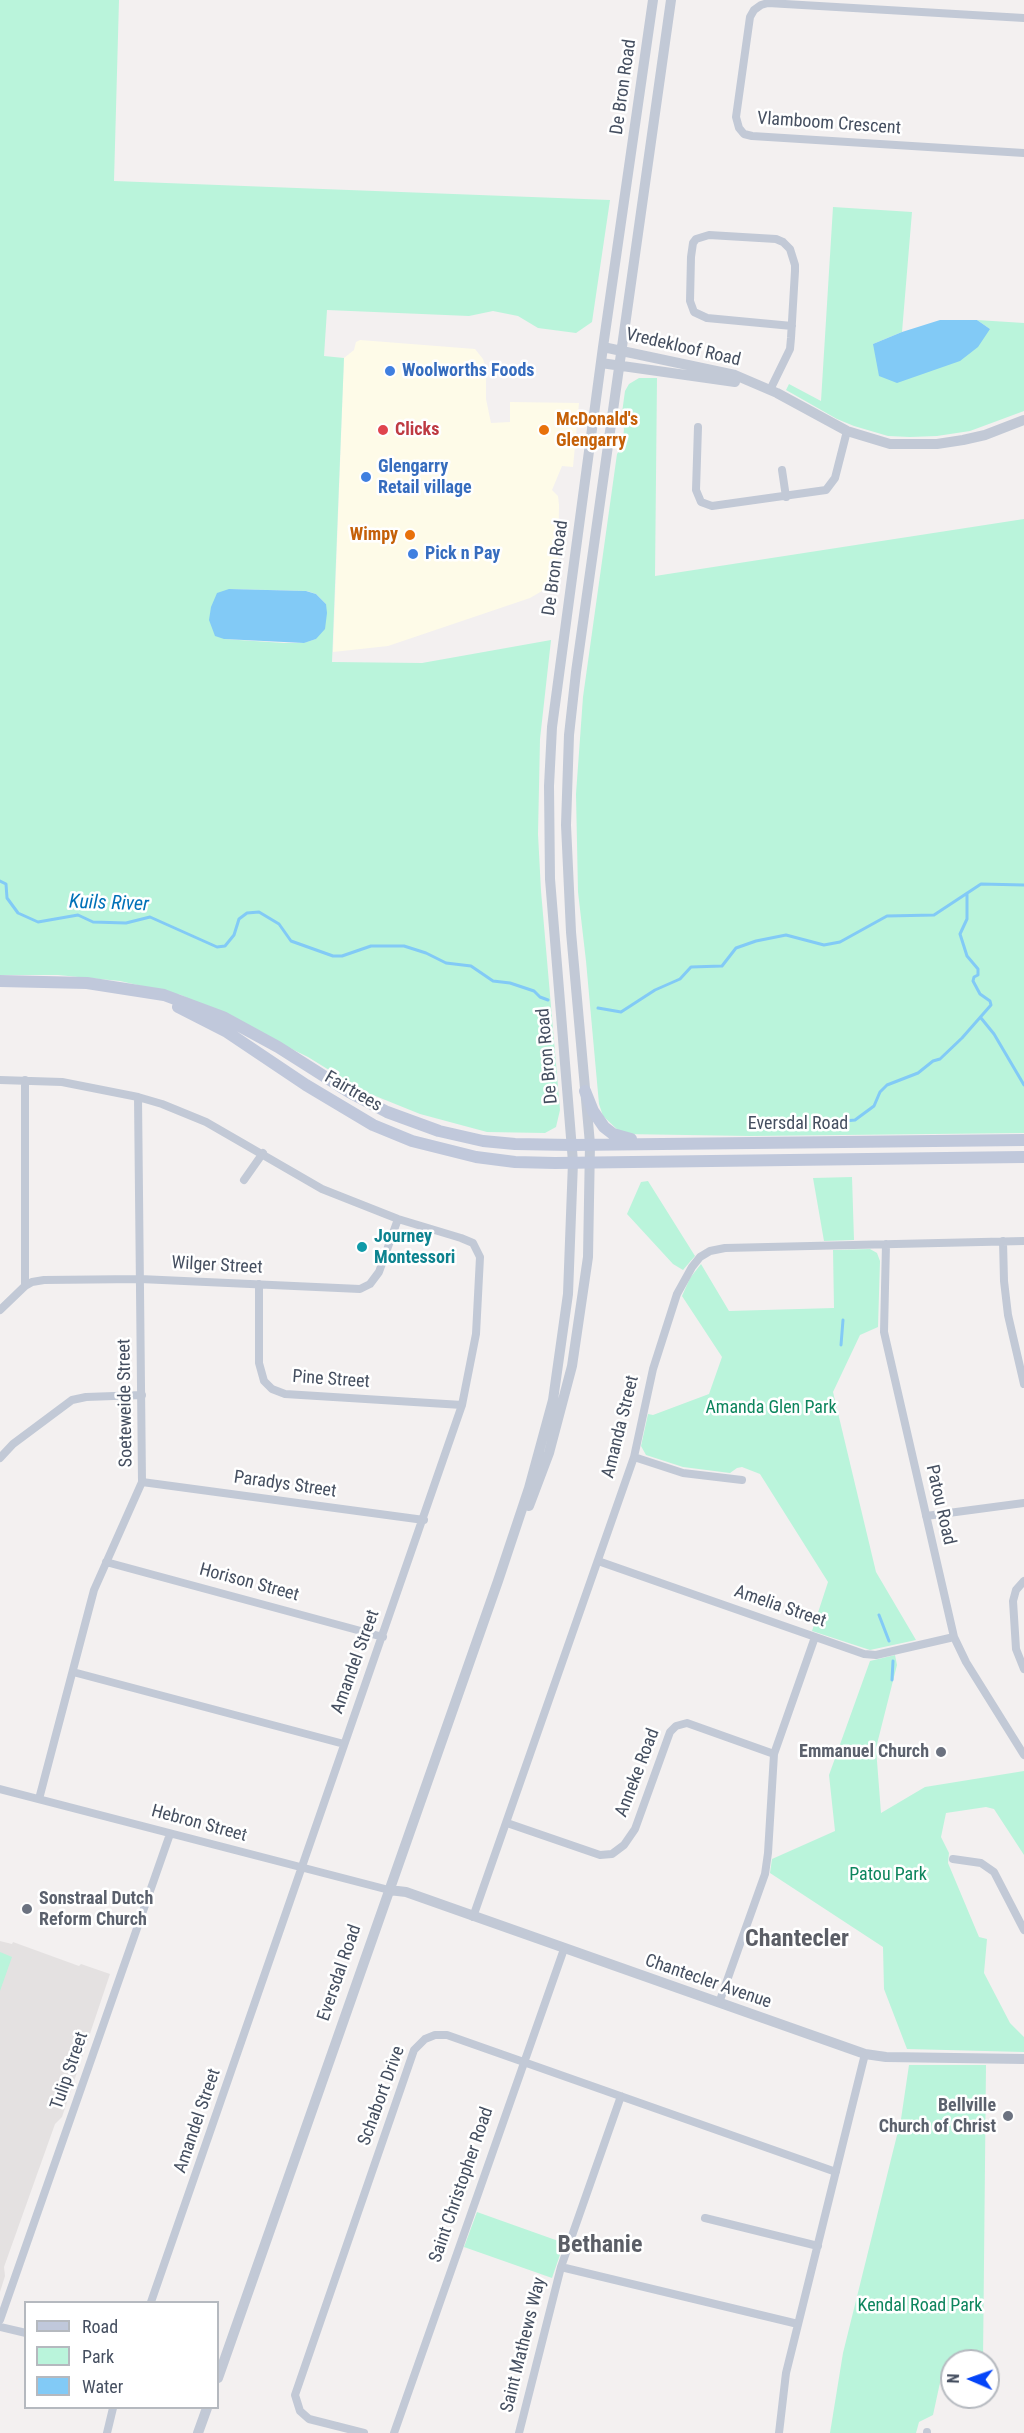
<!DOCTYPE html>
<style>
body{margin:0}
#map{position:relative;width:1024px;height:2433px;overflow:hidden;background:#f3f0f0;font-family:"Roboto Condensed",sans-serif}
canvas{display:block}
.legend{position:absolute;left:24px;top:2301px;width:195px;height:108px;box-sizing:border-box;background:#fff;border:2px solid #b5b9bf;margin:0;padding:8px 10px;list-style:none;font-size:18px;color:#454f60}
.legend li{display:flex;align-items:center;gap:12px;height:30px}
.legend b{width:30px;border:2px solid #b5b9bf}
.north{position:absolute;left:940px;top:2349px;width:60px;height:60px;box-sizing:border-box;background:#fff;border:2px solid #b5b9bf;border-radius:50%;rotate:272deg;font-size:16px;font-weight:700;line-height:24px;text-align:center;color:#454f60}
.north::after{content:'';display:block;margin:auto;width:21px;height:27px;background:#0444f8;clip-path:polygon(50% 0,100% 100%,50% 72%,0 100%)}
</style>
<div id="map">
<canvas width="1024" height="2433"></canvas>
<ul class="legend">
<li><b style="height:8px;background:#c0c8db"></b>Road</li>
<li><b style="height:16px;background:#baf4db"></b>Park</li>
<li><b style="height:16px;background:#82caf6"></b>Water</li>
</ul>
<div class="north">N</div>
</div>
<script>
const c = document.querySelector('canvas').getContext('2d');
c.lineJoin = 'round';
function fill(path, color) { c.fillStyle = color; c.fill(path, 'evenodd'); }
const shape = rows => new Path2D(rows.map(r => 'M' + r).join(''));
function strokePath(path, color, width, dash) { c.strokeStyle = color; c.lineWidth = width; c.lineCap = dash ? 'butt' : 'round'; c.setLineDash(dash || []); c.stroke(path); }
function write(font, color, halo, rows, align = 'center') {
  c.font = font + ' "Roboto Condensed",sans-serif'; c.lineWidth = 5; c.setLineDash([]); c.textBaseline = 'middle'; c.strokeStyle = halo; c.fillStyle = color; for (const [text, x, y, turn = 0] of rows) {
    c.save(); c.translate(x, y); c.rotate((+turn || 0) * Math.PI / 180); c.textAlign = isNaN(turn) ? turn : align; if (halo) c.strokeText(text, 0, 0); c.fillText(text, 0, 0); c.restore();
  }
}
const commercial = shape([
 [360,340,475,349,483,359,486,369,486,399,491,423,510,422,510,402,579,403,573,467,562,466,552,490,558,496,559,505,558,567,542,591,530,598,388,646,333,652,344,358,354,350,356,342]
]);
const education = shape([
 [0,1941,12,1944,13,1942,79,1966,81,1964,110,1974,62,2117,55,2124,4,2267,5,2276,0,2292]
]);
const green = shape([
 [0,0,119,0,114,181,610,200,592,322,576,333,538,328,518,316,493,311,469,316,327,310,324,356,344,358,332,662,422,663,551,640,540,739,538,834,541,891,560,1110,556,1127,545,1133,487,1132,420,1114,363,1091,308,1057,181,995,120,981,58,975,0,975],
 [229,589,307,591,316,594,326,604,316,639,303,643,284,643,224,639],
 [833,207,912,212,902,332,873,344,990,329,977,320,1024,323,1024,411,970,431,937,436,910,437,888,436,854,426,837,419,786,390,789,384,821,401],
 [639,378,657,378,655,576,1024,519,1024,1133,750,1136,622,1134,603,1116,599,1104,586,961,578,892,576,794,583,697,617,454,622,447,624,429,621,420,625,391,629,384],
 [852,1177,854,1240,824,1241,813,1178],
 [648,1181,695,1256,683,1270,673,1264,627,1214,641,1182],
 [870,1249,877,1253,880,1261,878,1327,860,1335,833,1392,876,1572,916,1640,870,1650,812,1631,828,1582,760,1474,742,1467,737,1468,730,1473,683,1467,646,1455,641,1446,648,1414,653,1415,709,1394,722,1357,682,1296,690,1278,701,1264,729,1311,834,1308,833,1250],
 [895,1655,897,1665,876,1748,881,1813,925,1787,1024,1771,1024,1855,994,1809,986,1807,946,1813,941,1837,949,1853,948,1863,979,1937,987,1939,984,1973,1010,2023,1024,2037,1024,2052,907,2049,884,1989,883,1947,770,1873,772,1859,835,1831,829,1775,870,1661],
 [0,1952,12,1957,0,1991],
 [909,2065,986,2065,983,2361,952,2361,952,2378,941,2378,933,2415,919,2422,916,2433,830,2433,843,2353,901,2119],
 [477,2212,564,2243,552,2278,464,2247]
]);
const water = shape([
 [940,320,977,320,990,329,978,347,960,361,897,383,879,376,873,344,902,332],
 [229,589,306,591,316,594,326,604,327,613,325,629,316,639,304,643,224,639,215,636,209,620,211,607,217,593]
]);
const stream = shape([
 [0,881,6,884,7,898,18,913,38,922,78,915,93,922,126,923,150,917,217,947,225,946,234,935,239,919,247,913,259,912,279,924,291,941,333,956,342,956,371,946,404,946,426,953,446,963,471,966,493,981,510,983,534,991,540,997,548,1000],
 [598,1008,621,1012,655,990,680,979,691,967,722,966,736,948,756,941,786,935,824,945,840,942,887,916,934,915,981,884,1024,885],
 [981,1018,994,1034,1024,1085],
 [825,1129,824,1123,855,1120,874,1106,880,1092,887,1085,918,1073,933,1061,940,1059,962,1038,991,1005,990,1001,980,994,973,981,974,977,978,975,978,969,967,956,960,934,967,919,967,893],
 [841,1345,843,1320],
 [879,1615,889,1641],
 [892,1680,893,1661]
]);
const minor = shape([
 [1024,18,768,3,761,5,754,10,750,17,736,117,739,128,744,134,752,136,1024,153],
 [770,390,790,349,791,338,795,271,795,265,790,249,783,242,776,239,709,235,696,239,693,243,691,257,690,301,694,312,707,318,792,326],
 [698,427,696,490,701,502,712,506,826,490,835,478,847,431],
 [782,470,786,497],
 [0,1080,62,1082,138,1097,162,1104,206,1122,322,1189,398,1219,461,1238,473,1243,480,1257,476,1334,462,1405,151,2302],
 [244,1180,263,1153],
 [1003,1241,1004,1281,1008,1315,1024,1384],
 [886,1244,884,1332,954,1637,966,1662,1024,1755],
 [259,1284,259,1363,264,1381,272,1389,285,1394,462,1405],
 [25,1286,25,1080],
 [0,1310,25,1286,32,1282,44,1280,140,1279,360,1289,370,1284,379,1272,398,1219],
 [634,1457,683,1473,742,1480],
 [0,1458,13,1444,72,1400,86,1397,142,1395],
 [142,1482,424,1520],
 [926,1516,1024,1503],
 [598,1561,864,1654,876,1655,954,1637],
 [106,1562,383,1637],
 [1024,1581,1016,1590,1013,1601,1016,1649,1024,1669],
 [73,1672,344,1744],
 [0,1789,389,1890],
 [39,1799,94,1590,142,1482,138,1097],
 [507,1823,600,1855,612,1854,624,1845,635,1829,670,1732,676,1726,687,1723,774,1754],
 [953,1859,981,1863,994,1872,1024,1930],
 [473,1917,634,1457,653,1369,677,1294,692,1267,700,1257,710,1251,725,1248,1024,1241],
 [719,2003,765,1874,768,1853,774,1754,815,1637],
 [705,2218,818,2246],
 [561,2267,798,2324],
 [0,2320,170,1834],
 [0,2327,26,2333],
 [927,2432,927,2433],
 [107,2433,113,2408],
 [364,2433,309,2419,300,2411,295,2395,414,2050,425,2039,435,2035,447,2035,836,2172],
 [394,2433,564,1949],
 [519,2433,561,2267,621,2096],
 [779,2433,786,2373,865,2054]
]);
const tertiary = shape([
 [603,347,735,375,777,393,847,431,890,444,937,444,963,440,985,435,1024,420],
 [601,363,735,382],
 [529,1506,549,1453,572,1366,588,1257,590,1144,571,932,566,825,569,735,576,672,671,0],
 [389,1890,406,1892,865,2054,886,2057,1024,2059],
 [218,2378,498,1581,529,1488,553,1400,568,1294,573,1162,550,879,549,786,552,727,603,347,653,0],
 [198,2433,207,2408]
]);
const secondary = shape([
 [0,981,87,983,164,995,223,1017,278,1047,349,1092,387,1112,439,1131,483,1141,515,1144,572,1145,1024,1140],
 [178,1007,227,1032,306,1085,373,1125,412,1141,476,1157,515,1162,555,1163,1024,1157],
 [585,1091,593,1111,604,1127,613,1134,631,1139]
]);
const markers = [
 [390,371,6,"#3f7fe0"],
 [383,430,6,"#e0444e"],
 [544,430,6,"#e8710a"],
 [366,477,6,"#3f7fe0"],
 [410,535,6,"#e8710a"],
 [413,554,6,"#3f7fe0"],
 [362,1247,6,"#0f9aa8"],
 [941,1752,6,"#6b7280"],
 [27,1909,6,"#6b7280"],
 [1008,2116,6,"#6b7280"]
];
const streetNames = [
 ["De Bron Road",624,87,-82],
 ["Vlamboom Crescent",829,124,4],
 ["Vredekloof Road",683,348,13],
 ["De Bron Road",556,568,-82],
 ["De Bron Road",548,1056,-95],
 ["Fairtrees",353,1092,30],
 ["Eversdal Road",798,1124],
 ["Wilger Street",217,1266,3],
 ["Pine Street",331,1380,4],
 ["Soeteweide Street",126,1403,-91],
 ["Amanda Street",621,1427,-76],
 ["Paradys Street",285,1485,8],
 ["Patou Road",940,1505,77],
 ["Horison Street",249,1583,15],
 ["Amelia Street",780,1607,19],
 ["Amandel Street",356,1662,-70],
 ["Anneke Road",638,1773,-69],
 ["Hebron Street",199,1824,15],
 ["Eversdal Road",340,1973,-71],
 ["Chantecler Avenue",708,1982,19],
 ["Tulip Street",70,2071,-71],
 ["Schabort Drive",382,2096,-70],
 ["Amandel Street",198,2121,-71],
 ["Saint Christopher Road",462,2185,-71],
 ["Saint Mathews Way",524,2345,-76]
];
const shopNames = [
 ["Woolworths Foods",402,371],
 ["Glengarry",378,467],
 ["Retail village",378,488],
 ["Pick n Pay",425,554]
];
const foodNames = [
 ["McDonald's",556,420],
 ["Glengarry",556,441],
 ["Wimpy",398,535,"right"]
];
const healthNames = [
 ["Clicks",395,430]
];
const cultureNames = [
 ["Journey",374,1237],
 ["Montessori",374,1258]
];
const parkNames = [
 ["Amanda Glen Park",771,1408],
 ["Patou Park",888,1875],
 ["Kendal Road Park",920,2306]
];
const worshipNames = [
 ["Emmanuel Church",929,1752],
 ["Sonstraal Dutch",39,1899,"left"],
 ["Reform Church",39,1920,"left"],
 ["Bellville",996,2106],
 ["Church of Christ",996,2127]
];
const waterNames = [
 ["Kuils River",109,904,2]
];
const districtNames = [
 ["Chantecler",797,1940],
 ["Bethanie",600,2246]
];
fill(commercial, '#fefbe8');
fill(education, '#e4e1e1');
fill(green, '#baf4db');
fill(water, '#82caf6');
strokePath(stream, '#82caf6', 3);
strokePath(minor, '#c2c9d6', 8);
strokePath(tertiary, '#c2c9d6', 10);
strokePath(secondary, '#c0c8db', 12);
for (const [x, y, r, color] of markers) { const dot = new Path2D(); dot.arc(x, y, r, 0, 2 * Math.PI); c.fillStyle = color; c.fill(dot); strokePath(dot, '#fff', 2); }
write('18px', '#454f60', '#fff', streetNames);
write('bold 18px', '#366cbe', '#fff', shopNames, 'left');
write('bold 18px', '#c56008', '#fff', foodNames, 'left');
write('bold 18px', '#be3a42', '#fff', healthNames, 'left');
write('bold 18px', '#0d838f', '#fff', cultureNames, 'left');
write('18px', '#0d855d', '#fff', parkNames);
write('bold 18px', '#5b616d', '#fff', worshipNames, 'right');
write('italic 20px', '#0071b8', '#fff', waterNames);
write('bold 24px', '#5b5e66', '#fff', districtNames);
</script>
